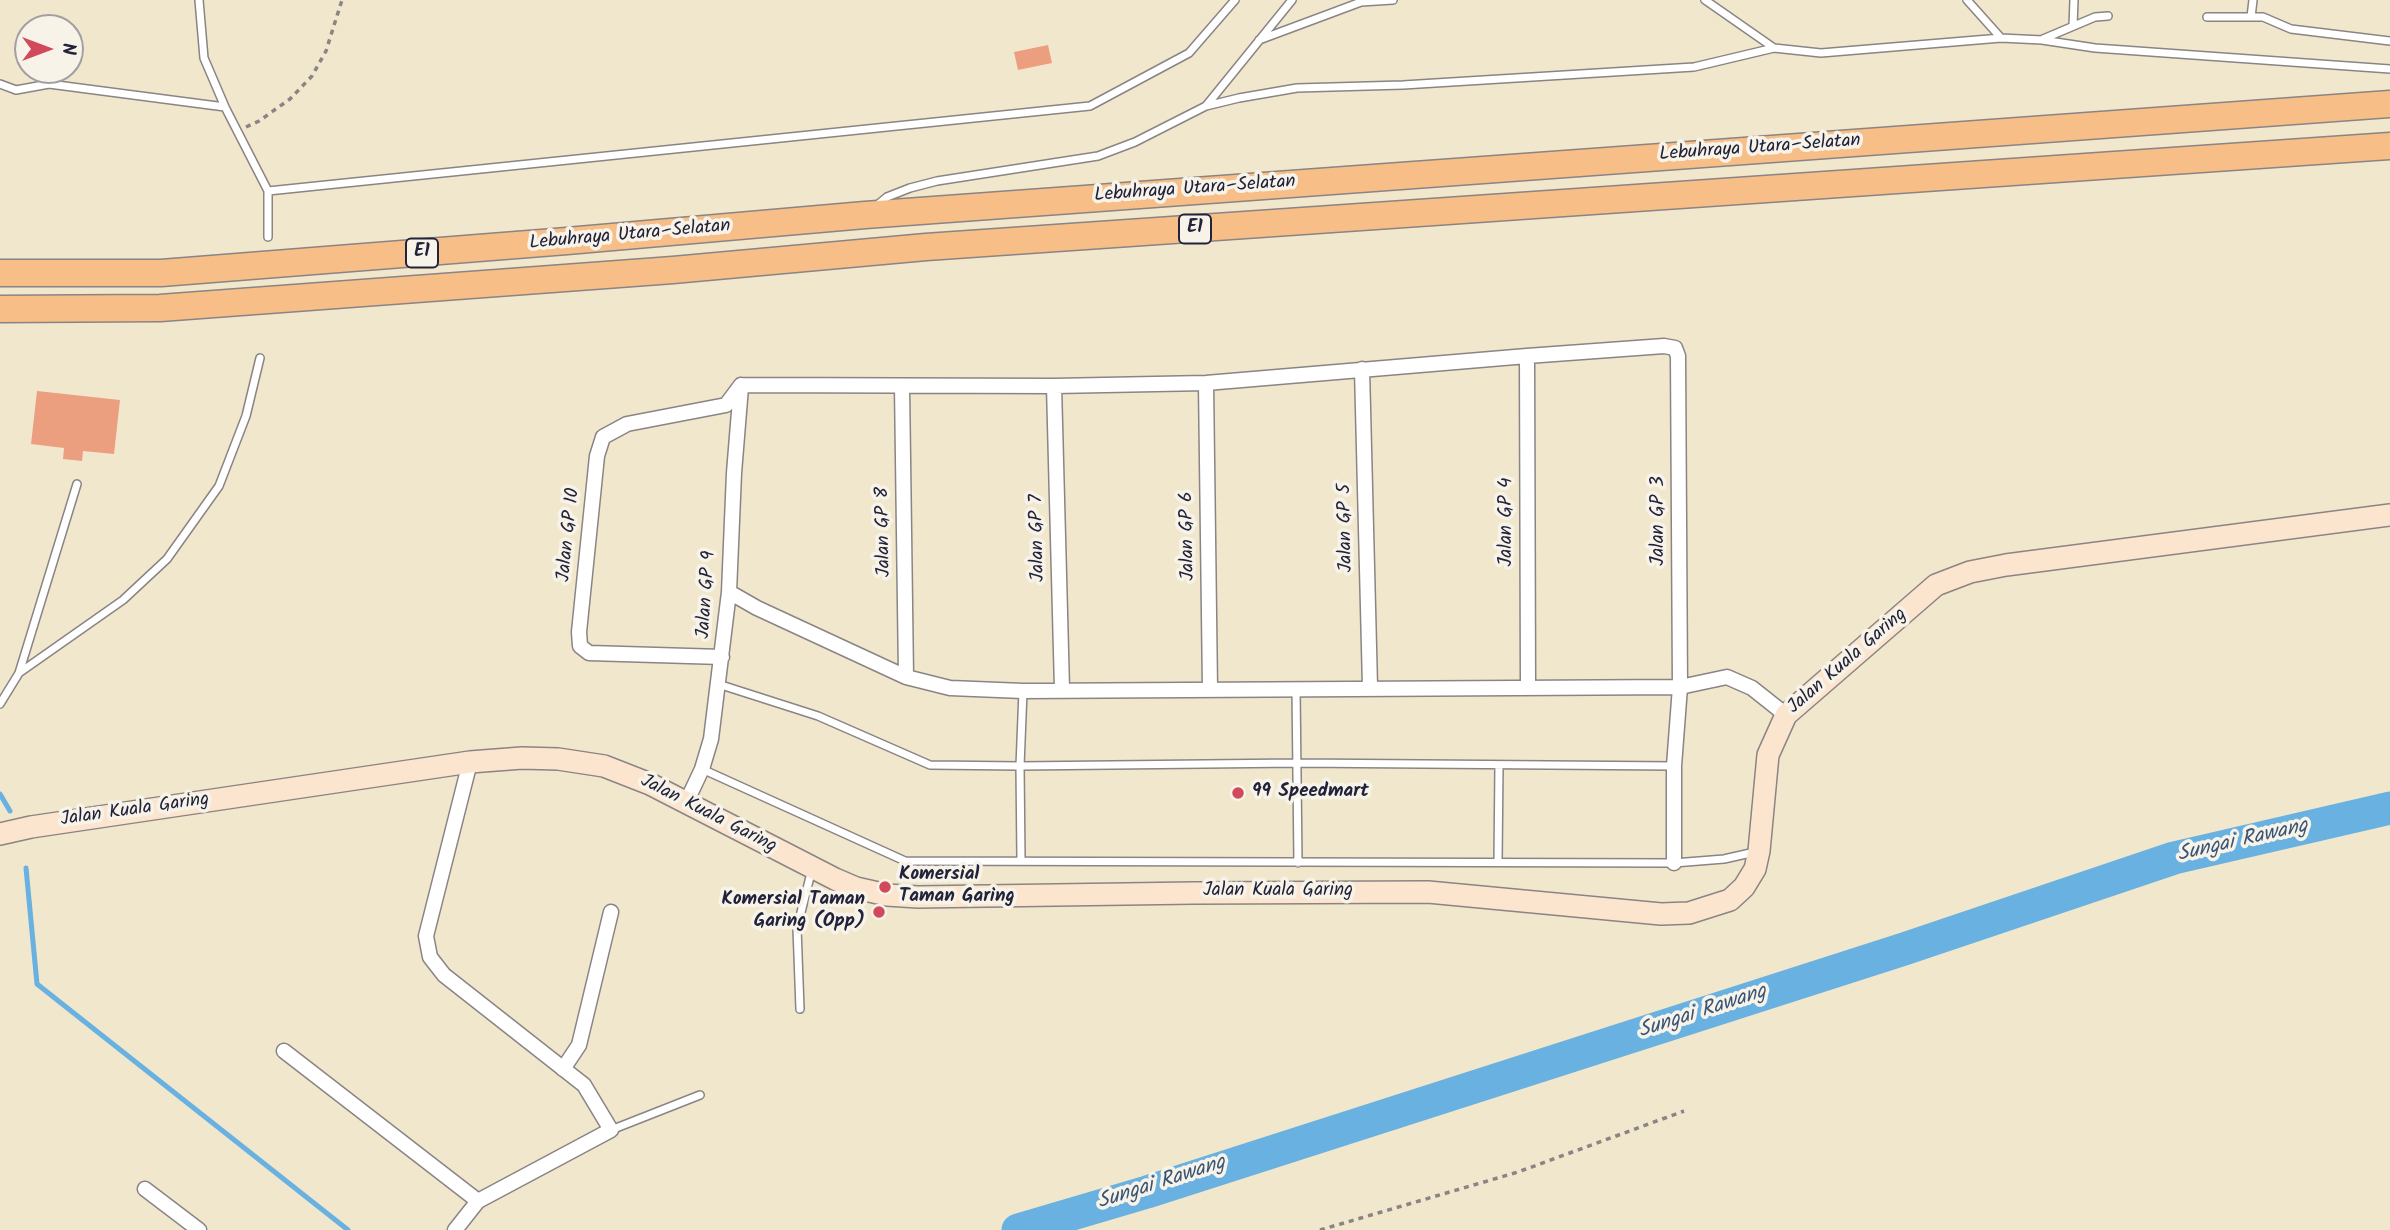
<!DOCTYPE html>
<meta charset="utf-8">
<style>
body{margin:0}
#map{position:relative;width:2390px;height:1230px;overflow:hidden;background:#f1e7cd;font-family:Kalam,sans-serif}
canvas{display:block}
.north{position:absolute;left:14px;top:14px;width:70px;height:70px;box-sizing:border-box;background:#f7f3e8;border:2px solid #a29fa3;border-radius:50%;rotate:90deg;font-size:19px;font-weight:700;line-height:28px;text-align:center;color:#22223b}
.north::after{content:'';display:block;margin:auto;width:24px;height:32px;background:#d1495b;clip-path:polygon(50% 0,100% 100%,50% 72%,0 100%)}
</style>
<div id="map">
<canvas width="2390" height="1230"></canvas>
<div class="north">N</div>
</div>
<script>
const c = document.querySelector('canvas').getContext('2d');
c.lineJoin = 'round';
const shape = rows => new Path2D(rows.map(r => 'M' + r).join(''));
function strokePath(path, color, width, dash) { c.strokeStyle = color; c.lineWidth = width; c.lineCap = dash ? 'butt' : 'round'; c.setLineDash(dash || []); c.stroke(path); }
function fill(path, color) { c.fillStyle = color; c.fill(path, 'evenodd'); }
function write(font, color, halo, rows, align = 'center') {
  c.font = font + ' Kalam,sans-serif'; c.lineWidth = 7; c.setLineDash([]); c.textBaseline = 'middle'; c.strokeStyle = halo; c.fillStyle = color; for (const [text, x, y, turn = 0] of rows) {
    c.save(); c.translate(x, y); c.rotate((+turn || 0) * Math.PI / 180); c.textAlign = isNaN(turn) ? turn : align; if (halo) c.strokeText(text, 0, 0); c.fillText(text, 0, 0); c.restore();
  }
}
const stream = shape([
 [0,794,10,811],
 [26,868,37,984,348,1230]
]);
const river = shape([
 [1018,1230,1147,1192,1904,949,2174,858,2390,808]
]);
const building = shape([
 [1048,45,1052,63,1018,70,1014,52],
 [37,391,120,400,114,454,83,451,82,461,63,459,64,448,31,444]
]);
const path = shape([
 [246,127,259,121,290,99,312,76,326,51,342,0],
 [1320,1230,1518,1172,1684,1111]
]);
const lane = shape([
 [199,0,204,58,225,107,268,191,268,237],
 [1705,0,1774,48,1821,53,2001,38],
 [1967,0,2001,38,2042,40,2095,48,2390,69],
 [2207,17,2263,17,2291,29,2390,41],
 [2251,17,2253,0],
 [2073,26,2074,0],
 [2043,39,2095,17,2108,16],
 [1259,40,1361,2,1393,0],
 [0,84,16,90,49,84,225,107],
 [1206,106,1239,98,1297,88,1403,85,1694,67,1774,48],
 [268,191,1090,106,1189,53,1235,0],
 [876,206,887,197,910,188,937,181,1098,156,1135,142,1206,106,1292,0],
 [19,673,77,484],
 [718,684,818,716,930,765,1020,766,1297,763,1674,766],
 [1296,688,1298,863],
 [0,704,19,673,123,600,167,559,219,486,246,416,260,358],
 [702,769,905,861,1674,863,1724,859,1755,852],
 [1021,860,1020,766,1023,691],
 [1498,862,1499,765],
 [800,1009,797,928,812,869],
 [611,1130,700,1095]
]);
const street = shape([
 [1527,356,1528,688],
 [1362,369,1370,687],
 [1206,383,1210,690],
 [741,385,1054,386,1206,383,1527,356,1664,346,1675,348,1678,356,1680,687,1674,766,1674,863],
 [902,386,906,677],
 [1054,386,1062,689],
 [729,592,757,608,906,677,950,688,1023,691,1680,687,1727,677,1752,688,1786,715],
 [722,657,589,653,580,646,579,632,597,456,603,437,627,424,726,405,741,385],
 [686,803,702,769,711,739,729,592,734,473,741,387],
 [284,1051,478,1201,611,1130,584,1085,444,975,430,957,426,936,470,762],
 [563,1069,579,1045,611,912],
 [145,1189,199,1230],
 [455,1230,478,1201]
]);
const secondary = shape([
 [0,834,31,827,470,762,522,758,558,759,604,766,650,784,835,879,856,888,887,895,918,897,1194,893,1428,892,1661,914,1689,913,1730,900,1744,887,1755,869,1759,851,1768,755,1786,715,1936,585,1970,572,2006,565,2390,515]
]);
const highway = shape([
 [0,273,161,273,567,241,865,215,2390,104],
 [0,309,160,308,673,270,926,247,2390,146]
]);
const markers = [
 [1238,793,7,"#d1495b"],
 [885,887,7,"#d1495b"],
 [879,912,7,"#d1495b"]
];
const shields = [
 [1195,229,32],
 [422,253,32]
];
const shieldNames = [
 ["E1",1195,229],
 ["E1",422,253]
];
const streetNames = [
 ["Lebuhraya Utara–Selatan",1760,149,-4],
 ["Lebuhraya Utara–Selatan",1195,190,-4],
 ["Lebuhraya Utara–Selatan",630,236,-5],
 ["Jalan GP 3",1660,521,-90],
 ["Jalan GP 4",1508,522,-90],
 ["Jalan GP 5",1347,528,-91],
 ["Jalan GP 8",885,532,-91],
 ["Jalan GP 10",570,535,-84],
 ["Jalan GP 6",1189,536,-91],
 ["Jalan GP 7",1039,538,-91],
 ["Jalan GP 9",708,595,-86],
 ["Jalan Kuala Garing",1848,662,-41],
 ["Jalan Kuala Garing",135,811,-8],
 ["Jalan Kuala Garing",708,815,27],
 ["Jalan Kuala Garing",1278,892]
];
const poiNames = [
 ["99 Speedmart",1252,793],
 ["Komersial",899,876],
 ["Taman Garing",899,898],
 ["Komersial Taman",865,901,"right"],
 ["Garing (Opp)",865,923,"right"]
];
const waterNames = [
 ["Sungai Rawang",2243,842,-13],
 ["Sungai Rawang",1703,1013,-18],
 ["Sungai Rawang",1162,1184,-18]
];
strokePath(stream, '#68b1e0', 5);
strokePath(river, '#68b1e0', 33);
fill(building, '#ec9f7f');
strokePath(lane, '#8a8484', 10);
strokePath(street, '#8a8484', 17);
strokePath(secondary, '#8a8484', 24);
strokePath(highway, '#8a8484', 29);
strokePath(path, '#8a8484', 3.5, [5, 5]);
strokePath(lane, '#fff', 7);
strokePath(street, '#fff', 14);
strokePath(secondary, '#fce5cf', 21);
strokePath(highway, '#f7be87', 26);
for (const [x, y, r, color] of markers) { const dot = new Path2D(); dot.arc(x, y, r, 0, 2 * Math.PI); c.fillStyle = color; c.fill(dot); strokePath(dot, '#f7f3e8', 2.5); }
for (const [x, y, w] of shields) { const box = new Path2D(); box.roundRect(x - w / 2, y - 14.5, w, 29, 5); c.fillStyle = '#f7f3e8'; c.fill(box); strokePath(box, '#22223b', 2); }
write('bold 18px', '#22223b', null, shieldNames);
write('19px', '#22223b', '#f7f3e8', streetNames);
write('bold 19px', '#22223b', '#f7f3e8', poiNames, 'left');
write('italic 21px', '#3a5475', '#f7f3e8', waterNames);
</script>
